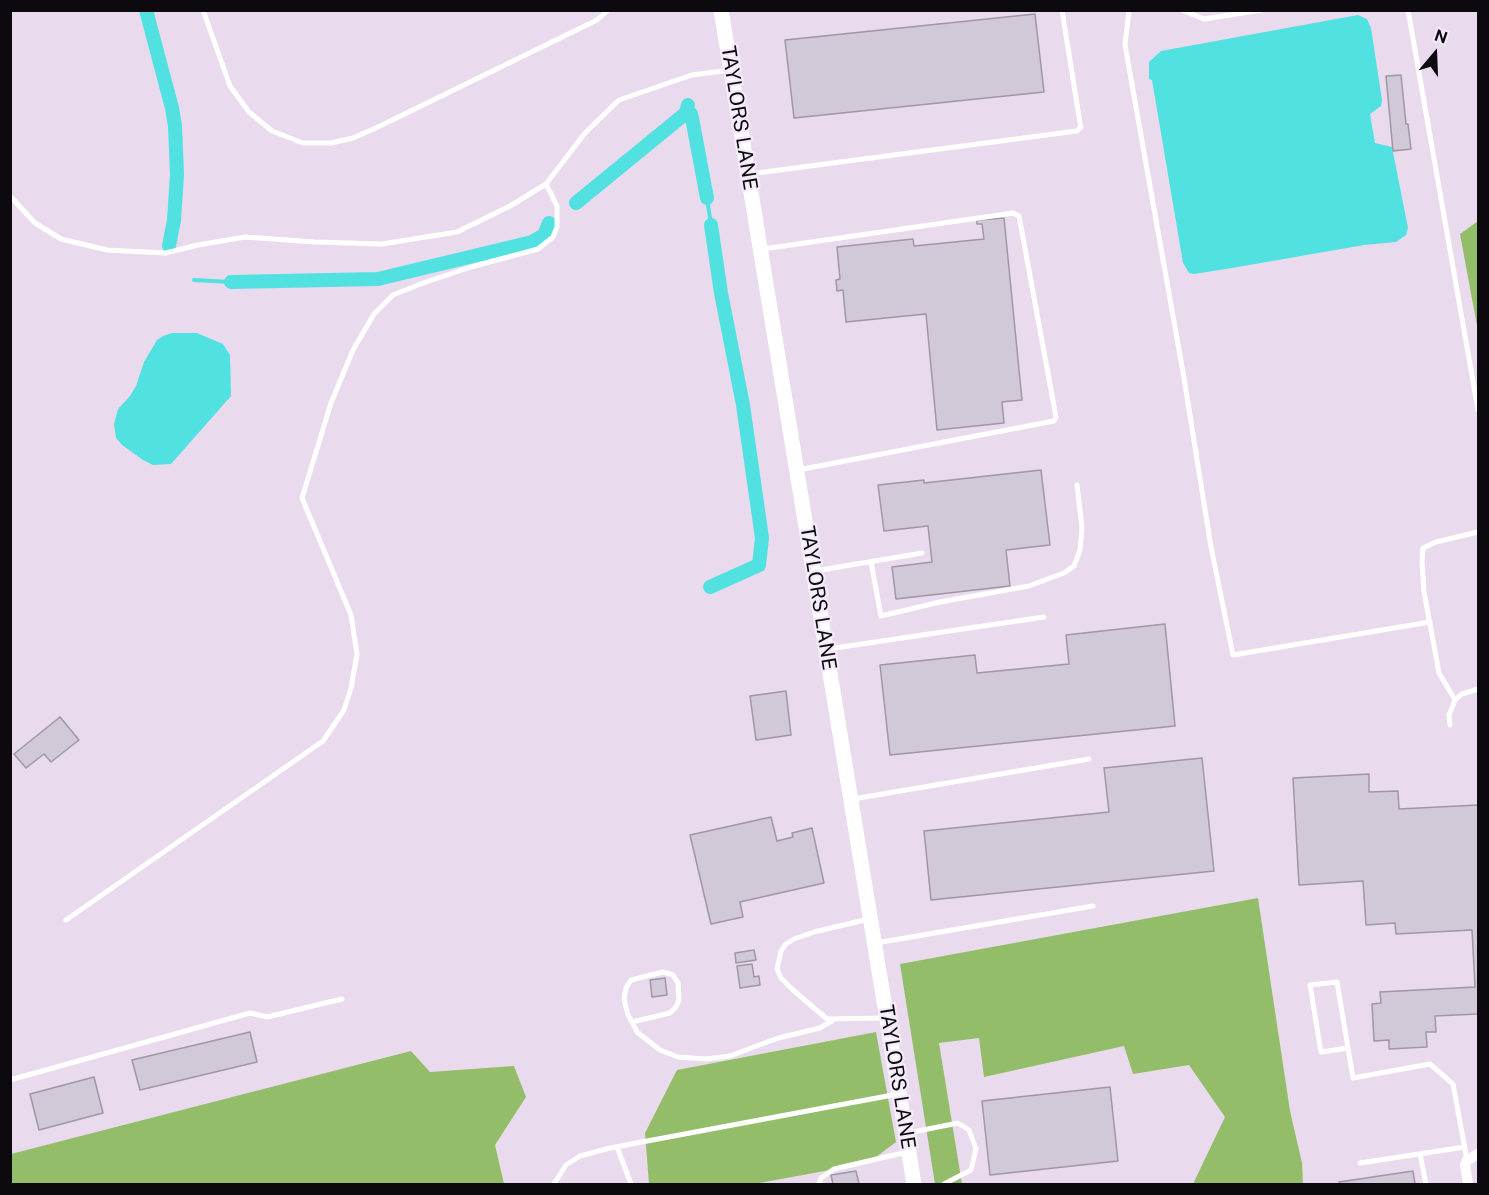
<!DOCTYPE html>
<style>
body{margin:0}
#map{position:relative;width:1489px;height:1195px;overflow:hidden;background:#f4ebfa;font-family:"Public Sans",sans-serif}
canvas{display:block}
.frame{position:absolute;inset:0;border:12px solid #0d0a0f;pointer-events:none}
.north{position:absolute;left:1405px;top:24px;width:60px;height:60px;-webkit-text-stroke:4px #f4ebfa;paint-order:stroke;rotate:19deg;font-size:16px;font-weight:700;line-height:24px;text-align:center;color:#0d0a0f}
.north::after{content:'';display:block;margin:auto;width:21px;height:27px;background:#0d0a0f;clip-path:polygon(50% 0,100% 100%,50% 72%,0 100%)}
</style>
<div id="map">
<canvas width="1489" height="1195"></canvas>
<div class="frame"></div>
<div class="north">N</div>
</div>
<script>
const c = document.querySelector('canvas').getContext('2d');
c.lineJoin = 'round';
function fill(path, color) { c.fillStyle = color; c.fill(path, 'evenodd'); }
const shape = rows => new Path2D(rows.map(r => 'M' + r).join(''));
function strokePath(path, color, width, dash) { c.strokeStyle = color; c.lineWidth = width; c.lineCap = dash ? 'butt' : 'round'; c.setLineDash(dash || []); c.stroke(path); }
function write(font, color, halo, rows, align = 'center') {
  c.font = font + ' "Public Sans",sans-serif'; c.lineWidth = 4.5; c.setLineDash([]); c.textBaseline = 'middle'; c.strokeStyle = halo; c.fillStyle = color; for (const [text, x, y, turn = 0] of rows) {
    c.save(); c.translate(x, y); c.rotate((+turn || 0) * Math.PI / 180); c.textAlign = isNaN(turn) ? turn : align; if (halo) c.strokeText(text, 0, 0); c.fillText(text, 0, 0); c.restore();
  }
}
const industrial = shape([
 [10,11,1478,11,1478,1184,11,1184]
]);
const forest = shape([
 [1478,221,1478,331,1460,234],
 [1258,898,1290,1111,1302,1163,1303,1184,1193,1184,1225,1117,1189,1065,1133,1074,1124,1046,984,1077,979,1038,939,1043,962,1184,935,1184,900,964],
 [876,1032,896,1142,868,1163,754,1184,649,1184,645,1133,677,1070],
 [411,1051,430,1072,514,1066,526,1097,495,1145,504,1184,11,1184,11,1154]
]);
const water = shape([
 [1358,15,1367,19,1371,28,1382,100,1381,106,1370,114,1375,143,1392,147,1408,228,1406,235,1396,242,1364,245,1232,268,1194,274,1189,273,1183,263,1152,80,1149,79,1149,62,1161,51],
 [172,333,197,333,223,344,230,355,231,396,171,464,153,465,143,460,122,445,116,438,114,424,118,409,130,396,136,386,144,362,157,340,163,336]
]);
const stream = shape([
 [707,198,711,225],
 [194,280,231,282]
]);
const canal = shape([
 [146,10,172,108,175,126,177,174,174,220,169,246],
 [686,113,691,114,692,118,707,198],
 [576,203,686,113,688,105],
 [231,282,378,279,532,242,544,235,549,223],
 [710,587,759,565,762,538,743,405,721,293,711,225]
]);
const building = shape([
 [1035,14,1044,92,794,118,785,40,1035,14],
 [1401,75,1406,124,1408,124,1411,149,1393,151,1386,76,1401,75],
 [1004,218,1022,400,1002,402,1004,423,937,430,926,314,846,322,843,290,837,291,836,280,840,279,837,247,913,239,914,246,984,239,982,224,977,224,977,220,1004,218],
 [1041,470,1050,545,1006,550,1010,586,896,599,892,567,932,562,928,526,884,531,878,485,924,480,924,483,1041,470],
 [1165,624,1175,726,890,755,880,665,975,655,977,673,1069,664,1066,635,1165,624],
 [786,691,791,735,756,740,750,696,786,691],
 [60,717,79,740,51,762,44,754,26,768,14,754,60,717],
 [1202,758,1214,871,931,900,924,831,1109,812,1104,768,1202,758],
 [1369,774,1369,792,1398,791,1399,809,1478,805,1478,1014,1435,1016,1436,1032,1426,1032,1427,1047,1389,1049,1389,1040,1374,1041,1372,1004,1381,1003,1380,992,1475,987,1472,930,1396,934,1395,923,1366,925,1363,881,1299,885,1293,778,1369,774],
 [771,817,777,841,793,837,792,833,812,828,824,883,740,902,743,917,711,924,690,835,771,817],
 [754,950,756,960,736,963,735,953,754,950],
 [752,964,754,977,759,976,760,985,740,988,737,966,752,964],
 [665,978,667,995,652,997,650,980,665,978],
 [250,1032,257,1062,140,1090,132,1060,250,1032],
 [94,1077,103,1113,39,1130,30,1094,94,1077],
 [1110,1087,1118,1161,990,1175,982,1101,1110,1087],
 [856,1171,859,1184,833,1184,831,1175,856,1171],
 [1413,1171,1415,1184,1340,1184,1339,1182,1413,1171]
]);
const lane = shape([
 [203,10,230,86,249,112,272,131,303,143,331,143,353,138,378,127,597,20,608,10],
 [1129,10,1125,45,1184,378,1211,547,1233,655,1430,622],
 [1182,10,1204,19,1262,10],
 [1408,10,1478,410],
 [749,174,1077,131,1081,127,1080,123,1062,10],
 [10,196,35,223,61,239,107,250,166,253,198,245,245,237,315,242,382,244,457,232,510,206,546,184,585,133,619,100,692,75,730,70],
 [763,249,1013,213,1019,216,1056,417,1054,421,798,470],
 [871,562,881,616,940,602,1029,586,1064,573,1074,566,1080,550,1082,528,1077,485],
 [815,571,922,553],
 [828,649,1044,617],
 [1455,700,1439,673,1424,592,1422,561,1423,548,1436,542,1478,532],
 [1450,725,1449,715,1455,700,1462,694,1478,689],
 [853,799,1089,759],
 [869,919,814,932,794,939,786,944,781,951,777,969,781,978,793,990,827,1019,886,1018],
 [66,920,323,741,344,710,351,688,357,654,351,615,302,498,331,403,353,350,374,314,393,295,423,283,471,267,538,249,553,237,557,227,557,206,546,184],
 [876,943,1093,906],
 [632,1022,670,1013,676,1007,679,1000,678,983,673,975,663,972,631,980,626,988,624,999,628,1015,632,1022,637,1032,660,1050,678,1057,706,1059,730,1056,778,1038,820,1028,832,1021],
 [1348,1048,1321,1052,1310,985,1337,982,1353,1078,1430,1064,1453,1084,1467,1160],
 [10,1080,250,1013,267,1017,342,999],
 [908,1133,958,1123,969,1130,976,1149,971,1170,944,1184],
 [617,1147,631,1184],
 [1420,1154,1426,1184],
 [1360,1163,1465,1147],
 [554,1184,566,1165,580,1156,610,1148,898,1094],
 [819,1184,821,1178,834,1169,907,1152]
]);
const street = shape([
 [1468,1184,1465,1165,1467,1160,1478,1154]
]);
const secondary = shape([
 [721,10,914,1184]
]);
const streetNames = [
 ["TAYLORS LANE",739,118,81],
 ["TAYLORS LANE",818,598,81],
 ["TAYLORS LANE",897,1077,81]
];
fill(industrial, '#e9dbed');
fill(forest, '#94bd69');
fill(water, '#51e1e1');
strokePath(stream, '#51e1e1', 4);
strokePath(canal, '#51e1e1', 14);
fill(building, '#d1c9d8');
strokePath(building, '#9e97a5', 1.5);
strokePath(lane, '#fff', 5);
strokePath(street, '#fff', 10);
strokePath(secondary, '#fff', 15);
write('20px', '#0d0a0f', '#f4ebfa', streetNames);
</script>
